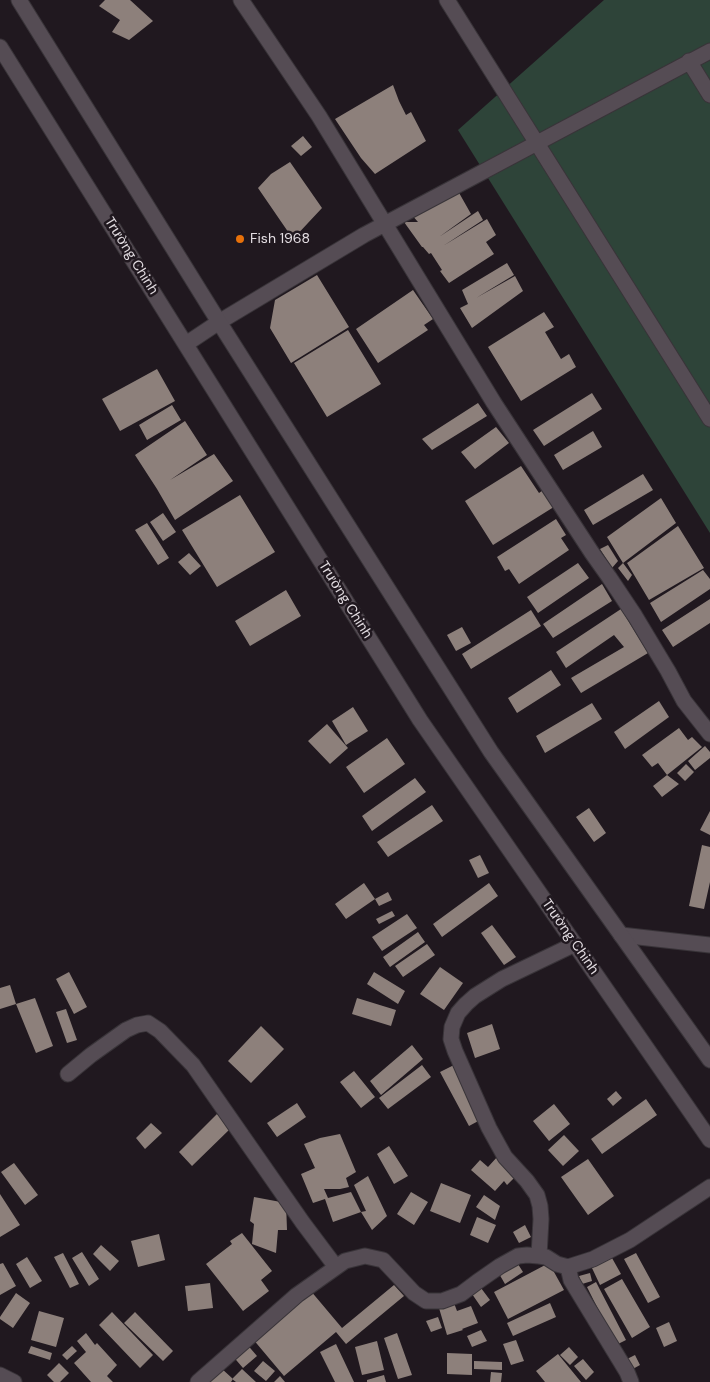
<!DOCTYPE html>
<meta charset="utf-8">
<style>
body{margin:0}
canvas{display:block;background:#20181f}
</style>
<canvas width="710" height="1382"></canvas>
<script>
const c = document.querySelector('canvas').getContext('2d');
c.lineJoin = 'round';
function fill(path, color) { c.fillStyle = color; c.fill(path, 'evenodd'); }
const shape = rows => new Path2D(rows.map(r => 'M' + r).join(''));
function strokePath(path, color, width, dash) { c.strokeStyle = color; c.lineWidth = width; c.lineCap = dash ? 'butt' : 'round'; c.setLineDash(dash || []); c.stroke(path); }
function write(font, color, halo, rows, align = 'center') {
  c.font = font + ' "DM Sans",sans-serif'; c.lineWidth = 5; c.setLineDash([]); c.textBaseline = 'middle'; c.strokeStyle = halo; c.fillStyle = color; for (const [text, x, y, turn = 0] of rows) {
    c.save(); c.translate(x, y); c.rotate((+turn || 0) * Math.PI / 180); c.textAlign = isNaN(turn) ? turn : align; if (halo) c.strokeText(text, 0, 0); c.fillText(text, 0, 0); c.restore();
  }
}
const green = shape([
 [604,0,710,0,710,533,458,130]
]);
const building = shape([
 [105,0,130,0,153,21,129,40,112,32,120,20,99,6],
 [393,85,399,101,406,115,411,112,426,141,375,174,361,158,335,119],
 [303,136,312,147,301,156,291,146],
 [290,162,322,208,293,239,258,188,271,174],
 [458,191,471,214,439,237,478,211,483,220,443,246,487,219,496,235,486,242,494,254,449,283,440,271,442,270,431,253,429,254,423,247,422,247,404,222,418,222,411,214],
 [507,263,514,275,476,298,515,276,523,291,472,328,460,308,468,304,462,290],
 [317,275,349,327,291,363,270,328,275,300],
 [413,290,433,319,424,325,428,330,378,363,356,329],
 [544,312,554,327,545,332,561,359,569,354,576,367,521,401,488,347],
 [348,330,381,384,327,417,294,363],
 [157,369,175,401,120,431,102,399],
 [592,393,602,409,544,446,533,430],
 [478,403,487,416,432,450,422,439],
 [172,405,181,420,147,440,139,425],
 [185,421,207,455,170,480,214,454,233,481,175,520,157,489,135,455],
 [496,427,509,443,475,469,461,452],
 [593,431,602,447,563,470,554,455],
 [521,466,539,493,546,488,557,505,493,545,465,501],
 [643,474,653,490,593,525,584,510],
 [240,495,275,552,217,587,182,530],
 [661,498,676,523,623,563,607,537],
 [163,513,176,532,163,541,150,522],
 [556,519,566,535,561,538,569,550,519,584,509,569,505,571,497,557],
 [147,523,169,558,158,565,135,530],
 [678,526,704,568,649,600,627,563],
 [608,545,618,561,612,568,600,549],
 [189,553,201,566,190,575,178,562],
 [578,563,589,578,538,613,527,597],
 [623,563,632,575,628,581,618,568],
 [703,570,710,579,710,589,661,622,650,603],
 [602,584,612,601,553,638,543,624],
 [286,590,301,616,250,646,235,621],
 [710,599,710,623,673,647,662,630],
 [621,609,648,653,581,693,571,678,624,647,614,635,566,668,556,652],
 [531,610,541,626,471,669,462,654],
 [462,627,471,643,456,651,447,635],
 [551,670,561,685,517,713,508,698],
 [659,701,669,717,625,749,614,732],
 [592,703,602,719,545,753,536,736],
 [353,707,368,731,346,745,332,721],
 [327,724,348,748,330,764,308,741],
 [679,728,688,740,692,737,702,747,667,775,658,763,652,767,642,755],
 [387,738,405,764,364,793,346,767],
 [705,746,710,752,710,758,695,770,688,761],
 [686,764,694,772,685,781,677,773],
 [667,775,679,784,662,797,653,786],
 [415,778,426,792,372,831,362,816],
 [432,805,443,821,388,857,377,842],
 [589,808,606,833,594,842,576,817],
 [710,811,710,835,700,830],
 [702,845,710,847,710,882,704,909,689,906],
 [480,855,489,873,478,878,469,860],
 [364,883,375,899,346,919,335,904],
 [489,883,498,896,442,937,433,924],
 [388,892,392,900,379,906,375,899],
 [392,911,395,916,379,924,376,919],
 [407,914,417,928,382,951,372,937],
 [492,925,516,957,504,965,481,933],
 [418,932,425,942,390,967,383,957],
 [427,944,435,955,403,977,395,966],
 [440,967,463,983,444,1010,420,994],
 [69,972,87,1007,74,1014,56,979],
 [374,972,405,991,398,1004,367,984],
 [10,985,16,1004,0,1009,0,988],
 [35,998,53,1046,36,1053,16,1004],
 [357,998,396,1010,391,1026,352,1014],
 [66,1009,77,1040,67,1043,56,1012],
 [492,1024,500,1049,475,1058,467,1033],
 [261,1026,284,1049,251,1083,228,1061],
 [412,1045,423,1059,381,1095,370,1081],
 [422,1065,431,1077,388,1109,379,1098],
 [454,1065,482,1119,469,1126,440,1072],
 [354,1071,375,1097,361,1108,340,1082],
 [616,1091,622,1098,613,1106,607,1099],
 [646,1099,657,1115,602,1154,591,1139],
 [297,1103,306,1117,277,1137,267,1123],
 [554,1104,570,1124,549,1141,533,1121],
 [217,1114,231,1128,192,1166,179,1152],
 [151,1123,162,1133,145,1149,136,1138],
 [340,1134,356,1172,346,1178,349,1187,340,1189,324,1189,328,1198,351,1192,361,1212,333,1222,325,1199,313,1203,301,1174,315,1168,304,1144,320,1138],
 [564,1135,579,1151,563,1166,548,1150],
 [389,1146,408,1176,394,1184,377,1154],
 [498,1156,517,1175,507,1185,504,1181,495,1191,471,1170,480,1160,488,1167],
 [588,1159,614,1196,588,1215,561,1177],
 [14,1163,38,1195,25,1205,1,1172],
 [368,1176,387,1216,372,1230,361,1212,366,1211,354,1185],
 [441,1183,471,1195,460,1223,430,1211],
 [411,1192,428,1202,414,1225,397,1214],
 [0,1194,20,1225,0,1237],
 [484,1195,500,1206,495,1220,476,1207],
 [254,1197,286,1203,287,1230,278,1230,276,1253,252,1244,254,1224,250,1221],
 [477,1217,496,1225,488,1243,470,1235],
 [525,1225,531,1237,519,1243,513,1232],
 [242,1233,272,1271,261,1280,269,1291,243,1311,206,1264,232,1244,230,1241],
 [159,1234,165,1260,138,1267,131,1241],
 [101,1245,119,1261,110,1271,93,1254],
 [82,1252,99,1279,89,1286,72,1258],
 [63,1253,79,1284,70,1288,54,1257],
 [636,1253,660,1297,648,1303,624,1259],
 [27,1257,42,1281,30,1288,16,1264],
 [612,1258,621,1274,600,1285,592,1268],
 [516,1261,523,1272,505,1284,498,1272],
 [3,1263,16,1286,0,1295,0,1264],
 [549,1263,564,1290,508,1319,494,1292],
 [590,1273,592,1281,582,1284,579,1276],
 [622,1279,650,1327,632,1338,604,1289],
 [596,1282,626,1340,616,1345,587,1287],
 [210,1283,213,1308,188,1311,185,1286],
 [394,1285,404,1296,346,1344,336,1332,284,1376,252,1338,310,1290,342,1328],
 [481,1288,490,1300,481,1307,472,1294],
 [16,1293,30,1303,13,1328,0,1319,0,1317],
 [454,1303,457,1311,471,1306,478,1323,462,1329,463,1330,447,1335,439,1308],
 [550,1303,556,1317,513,1336,507,1323],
 [39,1311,64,1318,56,1347,31,1340],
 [112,1312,153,1355,140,1368,99,1325],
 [135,1312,173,1351,163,1361,124,1323],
 [438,1317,442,1328,431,1332,426,1321],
 [669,1322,677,1341,664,1347,656,1328],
 [481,1330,487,1341,472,1347,467,1336],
 [86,1333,95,1345,97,1343,117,1365,107,1376,113,1382,91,1382,74,1363,86,1352,77,1341],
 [397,1333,412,1375,398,1379,384,1338],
 [516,1340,524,1361,511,1365,503,1344],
 [377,1341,384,1370,362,1375,355,1347],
 [245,1342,257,1356,243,1368,231,1354],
 [336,1344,354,1382,335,1382,320,1352],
 [31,1346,52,1353,50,1360,28,1353],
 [72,1346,77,1351,67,1360,62,1355],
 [569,1347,578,1357,570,1365,560,1355],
 [447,1353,472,1354,472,1375,447,1374],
 [558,1354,581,1382,545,1382,536,1371],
 [635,1355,640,1365,631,1370,625,1360],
 [583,1359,594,1372,586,1380,574,1366],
 [263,1361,275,1371,266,1381,254,1371],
 [474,1361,502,1362,502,1370,474,1369],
 [59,1363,69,1373,60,1382,54,1382,47,1375],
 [221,1368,233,1379,231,1382,207,1382],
 [242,1369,256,1382,236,1382,232,1379],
 [491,1372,502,1373,501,1382,490,1382],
 [384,1375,386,1382,367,1382,367,1380],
 [280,1376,285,1382,274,1382]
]);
const minor = shape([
 [241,0,319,116,494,403,592,553,609,577,635,616,668,671,684,701,710,734],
 [447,0,710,419],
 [689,61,710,95],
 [219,322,364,235,710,51],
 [621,935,710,945],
 [68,1074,91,1055,126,1030,137,1025,148,1023,160,1031,193,1065,303,1223,336,1267],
 [539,1256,541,1219,540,1206,537,1195,527,1181,505,1157,489,1128,455,1051,451,1039,452,1027,458,1013,466,1004,475,996,502,979,575,944],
 [568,1267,571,1280,627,1372,631,1382],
 [0,1375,14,1382],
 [198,1382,297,1295,345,1261,365,1256,383,1260,414,1293,426,1301,442,1301,461,1294,477,1282,500,1266,518,1256,527,1255,539,1256,546,1257,557,1264,568,1267,593,1259,630,1240,710,1187]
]);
const tertiary = shape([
 [19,0,219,322,491,752,710,1060],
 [0,47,420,720,710,1140],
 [186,344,219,322]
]);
const markers = [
 [240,239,5,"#e8710a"]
];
const poiNames = [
 ["Fish 1968",250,239]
];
const streetNames = [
 ["Trường Chinh",131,256,58],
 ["Trường Chinh",345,600,58],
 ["Trường Chinh",570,937,55]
];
fill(green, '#2e4439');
fill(building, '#8d807b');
strokePath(minor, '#393439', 17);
strokePath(tertiary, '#393439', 17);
strokePath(minor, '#554c54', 15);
strokePath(tertiary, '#554c54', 15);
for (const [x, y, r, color] of markers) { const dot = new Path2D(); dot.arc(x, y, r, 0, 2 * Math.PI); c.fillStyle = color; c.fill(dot); strokePath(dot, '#20181f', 2); }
write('14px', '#e3dde2', '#20181f', poiNames, 'left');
write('14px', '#e3dde2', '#20181f', streetNames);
</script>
